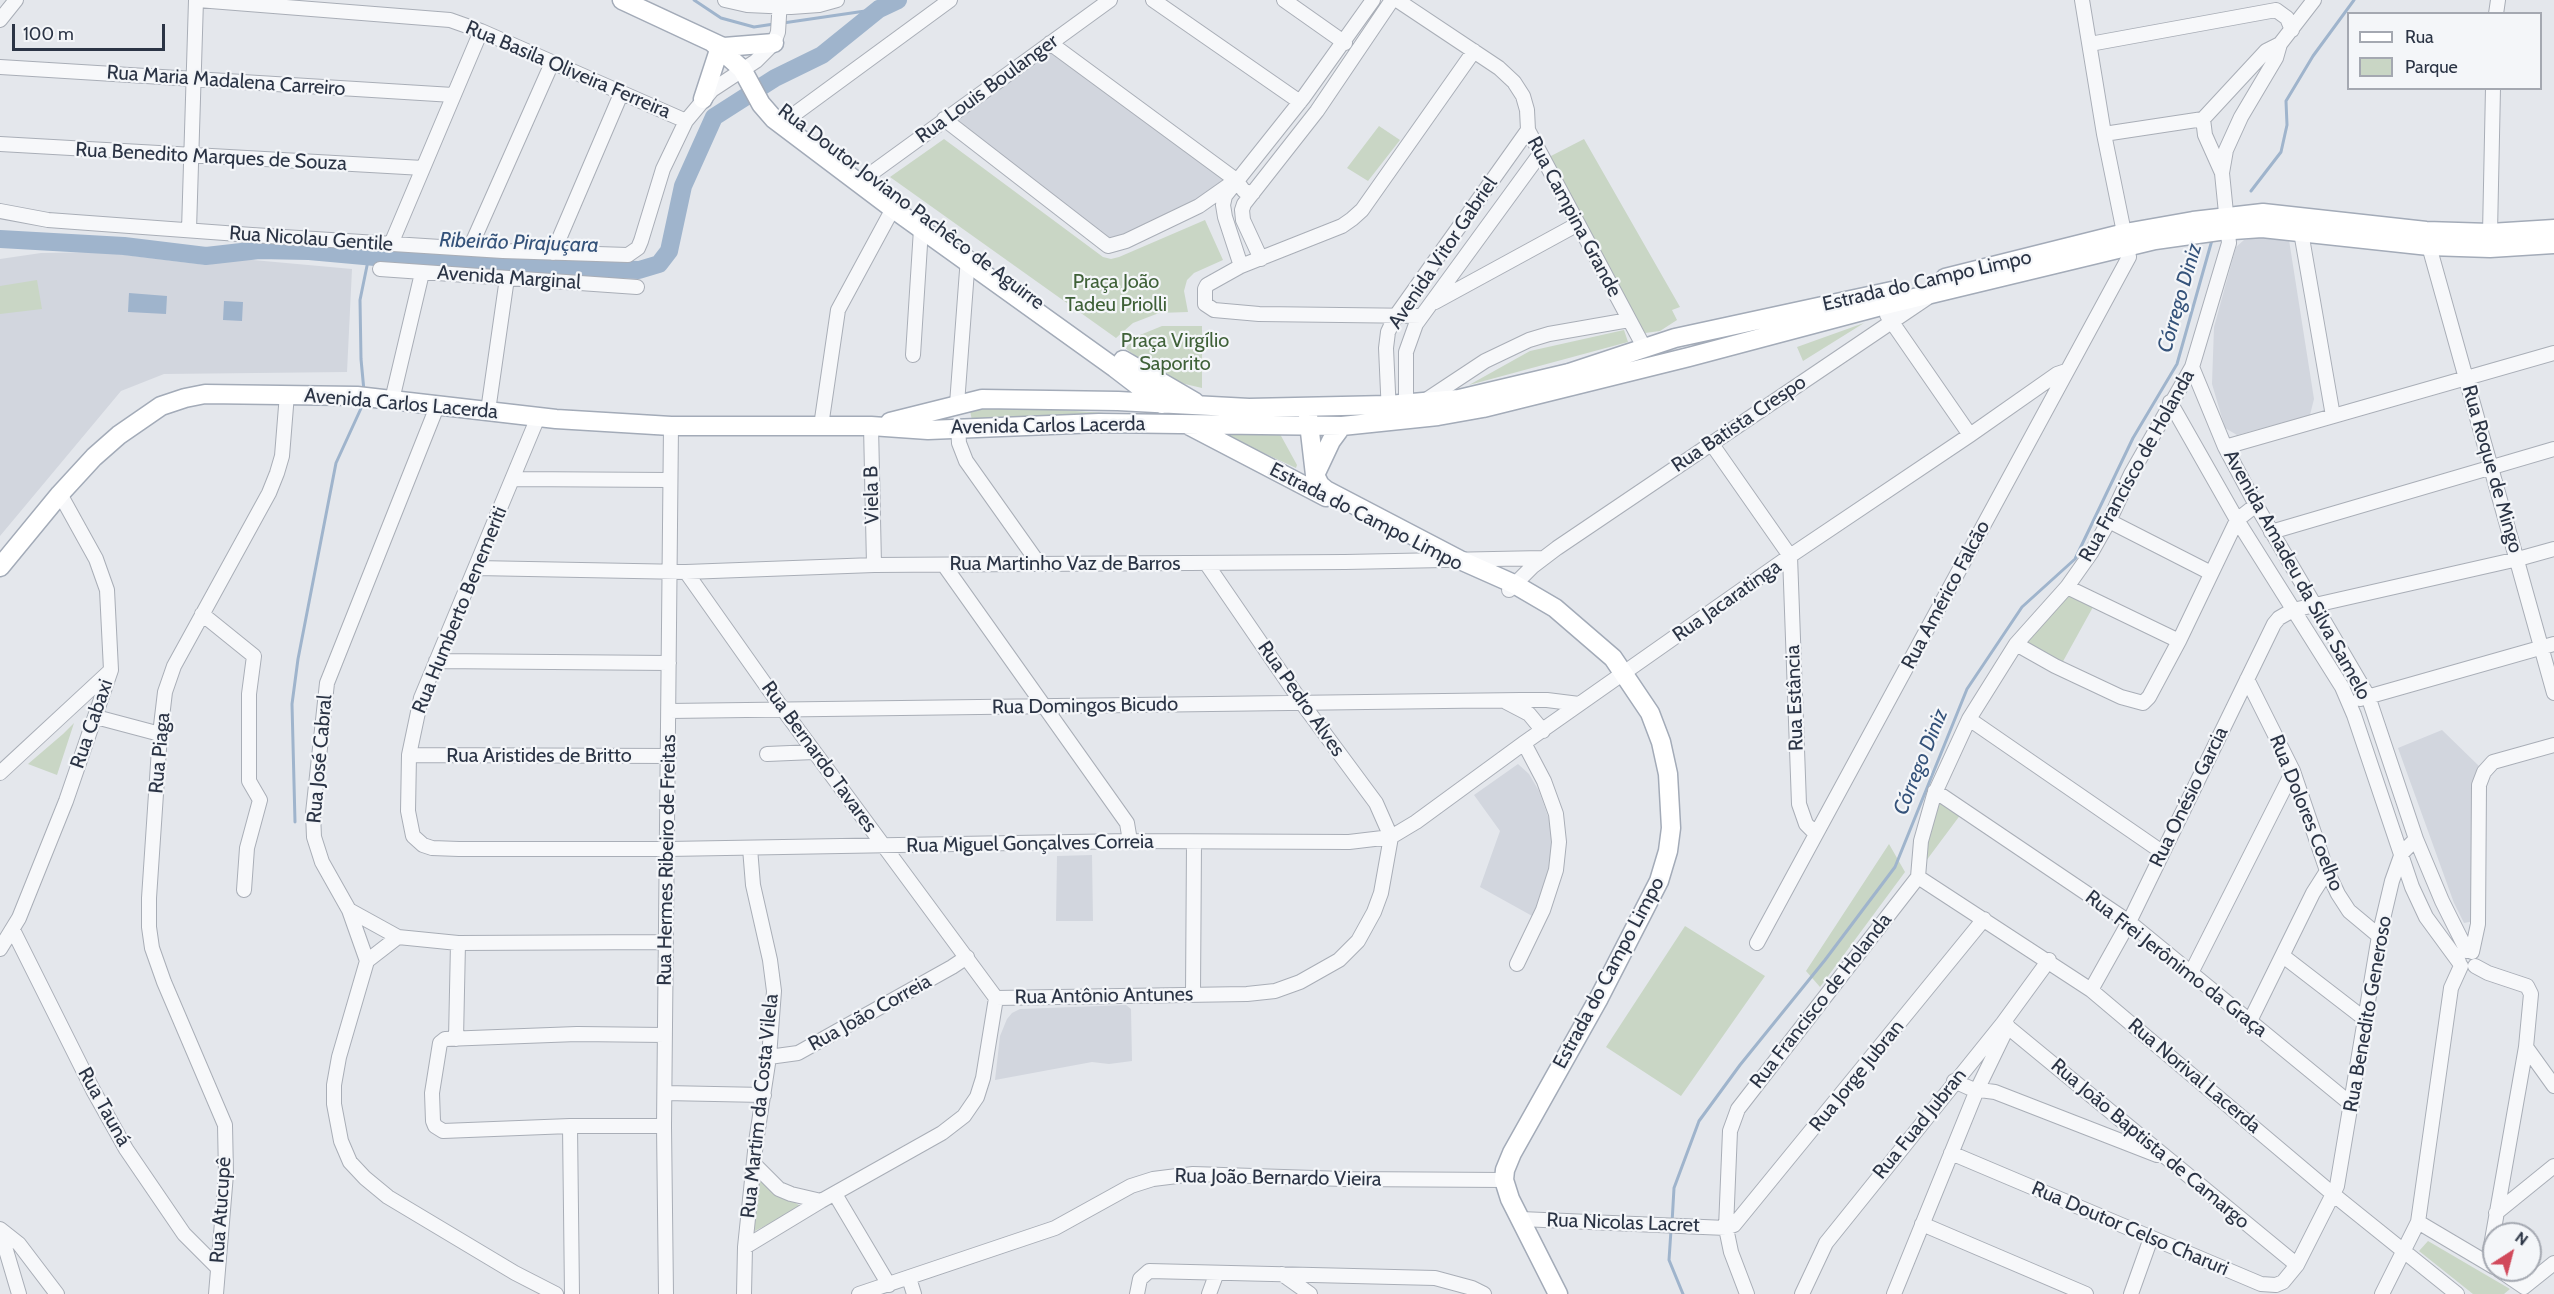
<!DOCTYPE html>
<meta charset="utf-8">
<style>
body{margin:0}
#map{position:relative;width:2554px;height:1294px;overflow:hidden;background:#e4e7ec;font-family:Cabin,sans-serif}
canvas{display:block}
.legend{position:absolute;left:2347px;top:12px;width:195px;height:78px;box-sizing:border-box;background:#f4f6f9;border:2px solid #a4a8b1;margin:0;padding:8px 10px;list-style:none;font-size:18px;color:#2b3445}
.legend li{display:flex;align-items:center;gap:12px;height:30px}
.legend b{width:30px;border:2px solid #a4a8b1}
.north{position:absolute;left:2482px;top:1222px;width:60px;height:60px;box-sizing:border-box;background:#f4f6f9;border:2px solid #a4a8b1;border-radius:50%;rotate:36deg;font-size:16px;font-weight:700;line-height:24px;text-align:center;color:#2b3445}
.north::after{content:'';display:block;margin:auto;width:21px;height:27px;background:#d1495b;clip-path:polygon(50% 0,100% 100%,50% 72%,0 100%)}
.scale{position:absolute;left:12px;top:24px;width:153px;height:27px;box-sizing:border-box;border:3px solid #2b3445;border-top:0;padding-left:8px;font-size:18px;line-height:21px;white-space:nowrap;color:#2b3445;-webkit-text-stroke:4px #f4f6f9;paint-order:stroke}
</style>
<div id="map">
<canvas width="2554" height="1294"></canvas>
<ul class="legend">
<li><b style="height:8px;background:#fff"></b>Rua</li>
<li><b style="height:16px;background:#c9d6c5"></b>Parque</li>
</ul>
<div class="north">N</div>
<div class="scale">100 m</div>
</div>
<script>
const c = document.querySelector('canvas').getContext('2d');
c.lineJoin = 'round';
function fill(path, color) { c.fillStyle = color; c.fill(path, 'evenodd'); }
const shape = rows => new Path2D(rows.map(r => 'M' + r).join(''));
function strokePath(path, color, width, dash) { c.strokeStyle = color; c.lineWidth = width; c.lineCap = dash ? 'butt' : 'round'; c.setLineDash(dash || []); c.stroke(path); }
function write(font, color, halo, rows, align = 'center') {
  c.font = font + ' Cabin,sans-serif'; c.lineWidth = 4.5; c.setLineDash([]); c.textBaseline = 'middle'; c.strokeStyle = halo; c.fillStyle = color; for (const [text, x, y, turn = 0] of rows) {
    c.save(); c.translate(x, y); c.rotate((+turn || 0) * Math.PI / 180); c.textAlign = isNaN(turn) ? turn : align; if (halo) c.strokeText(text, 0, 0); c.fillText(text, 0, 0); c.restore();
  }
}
const built = shape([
 [1050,43,1236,180,1112,252,944,119],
 [2257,238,2286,238,2289,240,2314,399,2310,415,2237,435,2225,428,2212,384,2214,327,2236,247,2244,240],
 [101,252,206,265,242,259,352,269,347,372,164,374,121,391,0,536,0,259,41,253],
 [2442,730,2479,766,2473,782,2474,921,2464,923,2454,903,2398,748],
 [1518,764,1529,774,1539,791,1556,839,1548,886,1534,917,1480,887,1500,831,1474,795],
 [1092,855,1093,921,1056,921,1057,856],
 [1126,1005,1131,1009,1132,1061,1109,1064,1092,1062,995,1080,1000,1036,1007,1019,1012,1013,1020,1009]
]);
const green = shape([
 [1379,126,1400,140,1368,181,1347,168],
 [944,139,1103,257,1111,259,1119,257,1205,220,1223,260,1194,273,1187,280,1184,291,1188,312,1159,313,1133,323,1116,338,890,177],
 [1584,139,1680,307,1672,310,1677,320,1660,331,1645,333,1549,157],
 [37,280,42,309,0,314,0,286],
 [1864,323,1803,361,1797,347],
 [1162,326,1202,326,1202,388,1168,380,1125,348,1140,335],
 [1624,330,1628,342,1469,385,1530,351],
 [969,405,1060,410,1135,415,972,421],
 [1231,433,1280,434,1297,465,1296,468,1229,437,1228,434],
 [2067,591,2093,607,2061,665,2020,641],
 [74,723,57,775,28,764,63,734],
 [1934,794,1961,814,1926,861],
 [1889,844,1905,872,1820,987,1806,971],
 [1685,926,1765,976,1681,1096,1606,1047],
 [757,1179,802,1207,751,1233],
 [2428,1241,2510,1289,2504,1294,2473,1294,2419,1251]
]);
const water = shape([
 [129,293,167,296,166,314,128,312],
 [224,301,243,302,242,321,223,320]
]);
const stream = shape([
 [694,0,721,18,754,27,774,24],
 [783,23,879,9],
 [2251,191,2281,152,2287,125,2286,101,2313,56,2354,0],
 [364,391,361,359,360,300,369,256],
 [295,822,292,704,298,659,336,463,363,404],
 [1672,1223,1674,1188,1699,1121,1740,1065,1825,960,1895,867,1967,689,2022,607,2075,559,2133,438,2177,364,2212,240],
 [1671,1230,1669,1260,1683,1294]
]);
const river = shape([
 [0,239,124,246,206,256,259,250,309,251,452,264,639,270,659,264,669,251,683,186,714,117,775,78,822,55,879,9,898,0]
]);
const minor = shape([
 [198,0,450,20,481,31,686,121],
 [725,0,747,5,791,7,819,5,837,0],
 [1153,0,1300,102],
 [1284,0,1345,43],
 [1397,0,1499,68,1514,82,1523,96,1527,110,1528,130,1645,349],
 [2496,14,2498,0],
 [0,20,16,0],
 [1050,43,1236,180,1244,191,1253,193],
 [2090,44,2276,10,2287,18,2292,30],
 [0,67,453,95],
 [944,119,1108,246,1126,241,1199,206,1236,180],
 [2203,119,2266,51,2280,44],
 [781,124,950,0],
 [2104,134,2203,119],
 [0,144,423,168],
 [2222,173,2226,150,2241,117,2276,58,2280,44,2314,0],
 [858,183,1110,0],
 [0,211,48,220,252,235,503,251,628,255,638,248,641,241,663,169,686,121,712,90,756,61,774,43,778,32,780,0],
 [189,230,196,0],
 [2301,232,2333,416],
 [2490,233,2493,88],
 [391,244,481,31],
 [2429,246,2554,693],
 [470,248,552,63],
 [553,253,621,94],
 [1261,259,1243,220,1242,210,1244,204,1317,111,1392,0],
 [1241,266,1225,217,1223,205,1225,196,1303,98,1373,0],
 [380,269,637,287],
 [1435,302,1578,224],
 [1887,315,1970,435],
 [1422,316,1259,314,1214,310,1205,304,1205,289,1207,285,1241,266,1342,226,1352,219,1362,210,1474,51],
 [913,355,921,229],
 [2192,367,2225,447,2256,505,2368,696,2416,839,2442,901,2467,951],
 [392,400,422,273],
 [1423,402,1485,361,1529,340,1549,334,1629,320],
 [2170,402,2237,520,2342,687,2354,715,2412,887,2426,917,2459,962],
 [438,404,327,683,313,813,314,837,322,862,349,910,398,937,458,943,666,942],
 [957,404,968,257],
 [488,411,507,278],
 [1406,412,1406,352,1416,324,1540,154],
 [1389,414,1386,348,1388,332,1395,317,1528,130],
 [538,417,421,698,409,755,408,811,413,836,423,845,432,848,459,849,668,849,1130,841,1349,842,1391,837,1416,822,1524,743,1790,556,1970,435,2057,374,2066,371],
 [821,426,838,310,897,201],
 [871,426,874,565],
 [958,427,959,443,966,461,1039,564],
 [1711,443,1790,556,1799,804,1806,824,1816,834],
 [2225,447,2554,353],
 [513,479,669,480],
 [2109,521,2211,573],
 [2271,532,2554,449],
 [1206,563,1302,703,1376,803,1391,837],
 [944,565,1127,823,1130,841],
 [476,568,686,572,874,565,1345,562,1543,558],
 [686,572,782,708,996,998],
 [2067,587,2179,641],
 [1509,590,1532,567,1557,548,1927,298],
 [202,614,254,656,249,694,249,781,260,800,247,848,244,890],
 [2016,644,2055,666,2121,697,2143,703,2149,697,2179,641,2237,520,2256,505],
 [436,661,669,663],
 [2247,679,2293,771,2327,871,2338,894,2349,911,2379,936],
 [2360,699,2554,644],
 [1506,702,1529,714,1543,731],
 [669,711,1521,700,1547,700,1579,704],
 [96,717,160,734],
 [1969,719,2162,852],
 [767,754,814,752],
 [409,755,669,756],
 [0,773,109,672],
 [1935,791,2129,922,2352,1105],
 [1918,877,2091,990,2334,1195,2457,1294],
 [349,910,367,961],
 [13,930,93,1090,126,1149,184,1234,218,1268],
 [398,937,367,961,339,1057,334,1085,334,1104,341,1141,350,1162,365,1178,388,1197,515,1273,556,1294],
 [1757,943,2129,257,2104,134,2082,0],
 [0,949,19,918,66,801,111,670,107,590,96,559,60,494],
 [2472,952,2478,924,2479,785,2484,772,2493,762,2554,745],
 [2283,956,2366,1020],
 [1517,964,1543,910,1556,870,1559,842,1556,814,1544,781,1524,743],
 [2475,966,2488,973,2527,986,2531,994,2526,1047,2488,1263],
 [2191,973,2293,771],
 [2091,990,2129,922,2274,624,2279,618,2293,610,2518,559,2554,549],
 [1193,994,1194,843],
 [996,998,1247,994,1275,991,1300,982,1339,960,1358,941,1374,912,1381,893,1391,837],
 [2250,1021,2313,893,2327,871],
 [2003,1023,2297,1265],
 [456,1039,458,943],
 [2526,1047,2554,1086],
 [769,1057,798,1053,952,967,967,957],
 [1954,1081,1972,1089,1995,1092,2157,1155],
 [665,1093,764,1095],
 [570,1126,572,1294],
 [664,1126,570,1126,443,1131,435,1126,433,1121,432,1093,440,1043,445,1039,577,1034,665,1035],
 [1951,1153,2261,1284,2276,1285,2283,1282,2297,1265,2337,1186,2379,936,2392,881,2402,853,2416,839],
 [754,1164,779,1189,791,1194,821,1201],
 [835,1194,889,1285],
 [2496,1213,2554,1166],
 [1521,1219,1726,1228,1734,1225,1984,919],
 [2418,1222,2494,1267],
 [1922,1224,2086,1294],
 [0,1229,19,1244,57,1294],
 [0,1230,19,1294],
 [745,1247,821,1201,942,1133,964,1116,977,1097,983,1078,996,998],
 [2499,1270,2524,1287,2554,1263],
 [1282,1274,1310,1294],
 [909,1278,914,1294],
 [216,1294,226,1174,225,1125,164,982,152,948,149,927,149,898,160,734,165,692,174,666,269,493,277,473,282,456,287,394],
 [666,1294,664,1126,671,426],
 [744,1294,745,1247,756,1142,769,1057,774,991,770,960,753,885,750,848],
 [859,1294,1055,1228,1131,1186,1153,1179,1193,1174,1344,1179,1504,1180],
 [1137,1294,1140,1279,1149,1271,1435,1278,1472,1288,1484,1294],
 [1209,1294,1216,1275],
 [1747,1294,1731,1252,1726,1228,1730,1131,1738,1109,1918,877,1921,841,1934,795,1969,719,2016,644,2067,587,2091,553,2109,521,2131,474,2192,367,2229,243,2222,173,2205,135,2203,119],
 [1802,1294,1826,1243,2003,1023,2049,960],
 [1894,1294,1977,1090,2008,1026],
 [2131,1294,2151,1238],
 [2382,1294,2418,1222,2451,988,2461,966]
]);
const major = shape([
 [622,0,725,48],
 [713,43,742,69,761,104,774,119,892,208,1115,368,1162,404],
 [724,47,774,43],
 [703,99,719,50],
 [1945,278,2125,233,2193,221,2263,213,2426,231,2490,233,2554,229],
 [1123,360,1195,402],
 [1308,415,1315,475,1320,485,1326,490,1460,560,1514,584,1555,608,1613,658,1650,713,1661,742,1668,774,1671,828,1668,851,1659,881,1599,998,1512,1153,1505,1170,1504,1180,1510,1199,1558,1294],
 [890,422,982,399,1118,401,1249,408,1388,405,1459,399,1569,373,1675,338,1892,291],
 [1188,425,1326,497],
 [1315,475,1331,441,1342,426],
 [0,567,60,494,94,457,119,435,161,406,185,398,205,394,357,396,556,419,671,426,871,426,928,430,1099,423,1342,426,1438,416,1483,408,1689,357,1881,306,2155,240,2219,231,2262,228,2429,246,2490,248,2554,244]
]);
const streetNames = [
 ["Rua Basila Oliveira Ferreira",568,70,23],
 ["Rua Maria Madalena Carreiro",226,81,4],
 ["Rua Louis Boulanger",987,89,-36],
 ["Rua Benedito Marques de Souza",211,157,3],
 ["Rua Doutor Joviano Pachêco de Aguirre",911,207,37],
 ["Rua Campina Grande",1574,217,62],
 ["Rua Nicolau Gentile",311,239,4],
 ["Avenida Vitor Gabriel",1443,253,-56],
 ["Avenida Marginal",509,278,4],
 ["Estrada do Campo Limpo",1927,281,-13],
 ["Avenida Carlos Lacerda",401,404,5],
 ["Rua Batista Crespo",1739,424,-34],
 ["Avenida Carlos Lacerda",1048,426,-1],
 ["Rua Francisco de Holanda",2137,466,-61],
 ["Rua Roque de Mingo",2492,469,74],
 ["Viela B",872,495,-91],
 ["Estrada do Campo Limpo",1366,517,27],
 ["Rua Martinho Vaz de Barros",1065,564],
 ["Avenida Amadeu da Silva Samelo",2297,575,61],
 ["Rua Américo Falcão",1946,595,-62],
 ["Rua Jacaratinga",1727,601,-35],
 ["Rua Humberto Benemeriti",460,610,-68],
 ["Rua Estância",1795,698,-92],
 ["Rua Pedro Alves",1301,699,55],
 ["Rua Domingos Bicudo",1085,706,-1],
 ["Rua Cabaxi",92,724,-71],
 ["Rua Piaga",160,753,-85],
 ["Rua Aristides de Britto",539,756],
 ["Rua Bernardo Tavares",819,757,54],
 ["Rua José Cabral",320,759,-85],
 ["Rua Onésio Garcia",2189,797,-64],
 ["Rua Dolores Coelho",2306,813,68],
 ["Rua Miguel Gonçalves Correia",1030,844,-1],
 ["Rua Hermes Ribeiro de Freitas",667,860,-89],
 ["Rua Frei Jerônimo da Graça",2176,964,38],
 ["Estrada do Campo Limpo",1609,973,-62],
 ["Rua Antônio Antunes",1104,996,-1],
 ["Rua Francisco de Holanda",1821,1001,-52],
 ["Rua João Correia",870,1013,-29],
 ["Rua Benedito Generoso",2368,1014,-80],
 ["Rua Jorge Jubran",1857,1076,-51],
 ["Rua Norival Lacerda",2194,1076,40],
 ["Rua Martim da Costa Vilela",760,1106,-84],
 ["Rua Tauná",104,1107,61],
 ["Rua Fuad Jubran",1920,1124,-51],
 ["Rua João Baptista de Camargo",2150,1144,40],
 ["Rua João Bernardo Vieira",1278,1178,1],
 ["Rua Atucupê",221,1210,-86],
 ["Rua Nicolas Lacret",1623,1223,2],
 ["Rua Doutor Celso Charuri",2130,1229,23]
];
const parkNames = [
 ["Praça João",1116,282],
 ["Tadeu Priolli",1116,305],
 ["Praça Virgílio",1175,341],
 ["Saporito",1175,364]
];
const waterNames = [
 ["Ribeirão Pirajuçara",519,243,2],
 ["Córrego Diniz",2180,298,-74],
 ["Córrego Diniz",1921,762,-68]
];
fill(built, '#d2d6de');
fill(green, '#c9d6c5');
fill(water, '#9fb4cc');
strokePath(stream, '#9fb4cc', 3);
strokePath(river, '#9fb4cc', 18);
strokePath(minor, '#a9aeb7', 16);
strokePath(major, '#a3abb8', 21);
strokePath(minor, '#f7f8fa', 14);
strokePath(major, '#fff', 18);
write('20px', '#2b3445', '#f4f6f9', streetNames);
write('20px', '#3f6138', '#f4f6f9', parkNames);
write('italic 21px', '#34527a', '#f4f6f9', waterNames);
</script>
